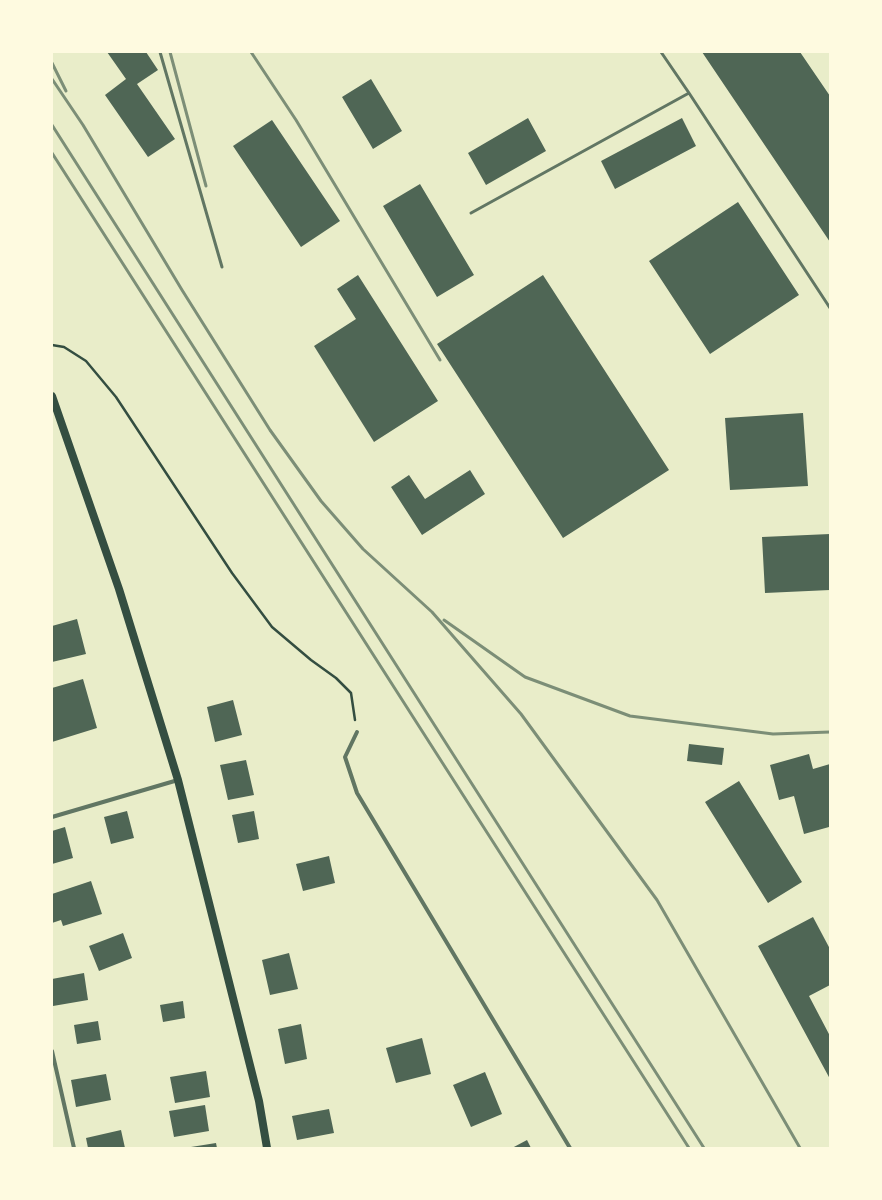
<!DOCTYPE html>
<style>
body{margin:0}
#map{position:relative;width:882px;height:1200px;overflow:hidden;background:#e9edc9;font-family:Rubik,sans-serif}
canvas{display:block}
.frame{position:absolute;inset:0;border:53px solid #fefae0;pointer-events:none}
</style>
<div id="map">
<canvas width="882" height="1200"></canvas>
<div class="frame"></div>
</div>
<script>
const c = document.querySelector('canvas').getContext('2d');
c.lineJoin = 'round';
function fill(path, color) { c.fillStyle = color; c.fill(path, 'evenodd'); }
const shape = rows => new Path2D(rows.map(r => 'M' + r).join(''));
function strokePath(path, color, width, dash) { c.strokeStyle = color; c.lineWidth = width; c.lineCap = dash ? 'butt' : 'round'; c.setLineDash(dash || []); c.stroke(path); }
const building = shape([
 [107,52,146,52,158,70,137,84,175,139,148,157,105,95,126,79],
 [702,52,800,52,830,96,830,242],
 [371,79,402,131,373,149,342,97],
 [528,118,546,151,486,185,468,153],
 [682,118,696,146,615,189,601,161],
 [272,120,340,221,301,247,233,146],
 [420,184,474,275,437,297,383,206],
 [738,202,799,295,710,354,649,261],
 [358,275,438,401,374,442,314,346,356,319,337,289],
 [543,275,669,470,563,538,437,344],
 [803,413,808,486,730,490,725,418],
 [470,470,485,494,422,535,391,487,409,475,425,499],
 [830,534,830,590,765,593,762,537],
 [77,619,86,654,52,662,52,626],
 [83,679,97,728,52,742,52,688],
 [233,700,242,735,215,742,207,707],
 [689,744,724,748,722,765,687,761],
 [809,754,813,769,830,764,830,831,829,827,804,834,794,796,779,800,770,765],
 [246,760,254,795,228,800,220,765],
 [739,781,802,882,768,903,705,802],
 [127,811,134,838,111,844,104,817],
 [254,811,259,839,238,843,232,815],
 [65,827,73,858,52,864,52,831],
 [329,856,335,883,303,891,296,864],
 [91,881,102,914,63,926,61,920,52,923,52,894],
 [813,917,830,949,830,985,809,996,830,1036,830,1079,758,946],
 [123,933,132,958,99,971,89,946],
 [289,953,298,989,270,995,262,960],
 [84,973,88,1000,53,1006,52,999,52,979],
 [183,1001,185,1018,163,1022,160,1005],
 [98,1021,101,1040,77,1044,74,1025],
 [301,1024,307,1059,285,1064,278,1029],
 [422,1038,431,1074,396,1083,386,1048],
 [206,1071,210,1097,175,1103,170,1077],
 [485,1072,502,1114,471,1127,453,1085],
 [106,1074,111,1100,76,1107,71,1080],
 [205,1105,209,1131,174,1137,169,1111],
 [329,1109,334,1133,297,1140,292,1116],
 [121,1130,125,1148,88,1148,86,1138],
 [527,1140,531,1148,512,1148],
 [216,1143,217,1148,192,1148,191,1147]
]);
const path = shape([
 [52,345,64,347,86,361,116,397,232,573,272,627,311,660,336,678,351,693,355,720]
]);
const service = shape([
 [160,52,222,267],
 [661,52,689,93,830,308],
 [471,213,689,93]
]);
const minor = shape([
 [357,732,345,757,357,793,570,1148],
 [52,817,178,780],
 [52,1051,74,1148]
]);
const secondary = shape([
 [52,396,119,589,178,780,259,1101,267,1148]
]);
const rail = shape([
 [170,52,206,186],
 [251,52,296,120,440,360],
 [52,63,66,91],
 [52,79,83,125,182,290,270,430,321,501,363,549,432,612,521,714,657,900,800,1148],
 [52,125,704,1148],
 [52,153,689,1148],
 [444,620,525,677,630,716,773,734,830,732]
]);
fill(building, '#4f6655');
strokePath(path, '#344e41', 2.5);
strokePath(service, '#617663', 3);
strokePath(minor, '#617663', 4);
strokePath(secondary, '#344e41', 8);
strokePath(rail, '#7c8e77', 3);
</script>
